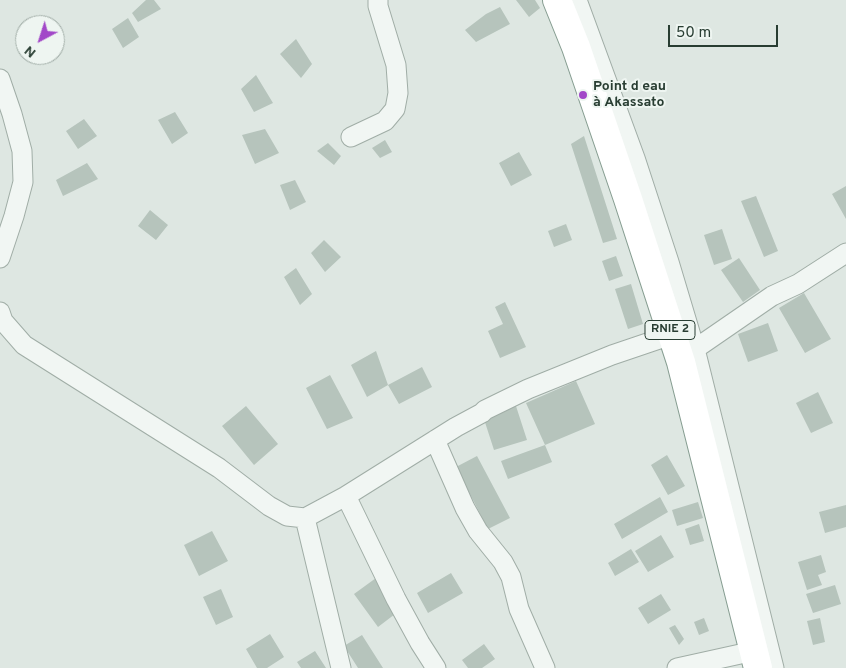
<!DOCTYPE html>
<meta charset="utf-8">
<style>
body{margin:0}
#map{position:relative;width:846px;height:668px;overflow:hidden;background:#dee7e2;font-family:Overpass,sans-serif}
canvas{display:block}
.north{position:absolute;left:15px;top:15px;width:50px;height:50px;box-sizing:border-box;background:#eef5f1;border:1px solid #9faba5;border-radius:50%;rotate:220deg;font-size:14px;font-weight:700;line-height:20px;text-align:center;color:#283d32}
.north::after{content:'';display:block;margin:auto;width:18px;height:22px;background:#a248c8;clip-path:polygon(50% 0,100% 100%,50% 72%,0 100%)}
.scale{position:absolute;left:668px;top:25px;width:110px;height:22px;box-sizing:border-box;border:2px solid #283d32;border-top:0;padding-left:6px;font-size:15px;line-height:18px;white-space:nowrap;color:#283d32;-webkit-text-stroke:4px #eef5f1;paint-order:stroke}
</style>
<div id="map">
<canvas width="846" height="668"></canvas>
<div class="north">N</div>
<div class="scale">50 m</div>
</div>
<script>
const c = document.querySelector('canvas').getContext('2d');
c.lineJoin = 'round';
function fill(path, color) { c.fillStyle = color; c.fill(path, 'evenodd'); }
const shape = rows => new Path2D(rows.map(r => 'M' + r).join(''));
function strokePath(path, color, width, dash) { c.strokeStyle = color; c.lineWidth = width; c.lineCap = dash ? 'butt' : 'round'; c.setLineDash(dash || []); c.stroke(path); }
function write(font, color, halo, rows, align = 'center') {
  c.font = font + ' Overpass,sans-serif'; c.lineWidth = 4; c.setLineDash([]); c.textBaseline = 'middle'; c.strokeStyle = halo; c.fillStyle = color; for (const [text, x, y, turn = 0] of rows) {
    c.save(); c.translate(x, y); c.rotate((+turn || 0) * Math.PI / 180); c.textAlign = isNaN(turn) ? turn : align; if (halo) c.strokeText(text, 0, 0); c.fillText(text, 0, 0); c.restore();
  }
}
const building = shape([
 [146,0,154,0,161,9,138,22,132,13],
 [516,0,535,0,540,8,529,17],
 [500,7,510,24,476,42,465,30,486,14],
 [128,18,139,37,123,48,112,29],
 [296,39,312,64,301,78,280,54],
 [256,75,273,103,254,112,241,89],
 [175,112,188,133,172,144,158,120],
 [84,119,97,136,78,149,66,131],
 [265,129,279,153,255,164,242,135],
 [584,136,617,239,603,243,571,144],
 [385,140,392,152,380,158,372,148],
 [328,143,341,156,334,165,317,151],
 [519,152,532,175,511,186,499,163],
 [87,163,98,179,63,196,56,180],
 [295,180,306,202,290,210,280,185],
 [846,186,846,219,832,194],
 [756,196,778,251,764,257,741,201],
 [150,210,168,225,156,240,138,226],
 [566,224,572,240,554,247,548,231],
 [722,229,732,259,714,265,704,235],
 [324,240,341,257,325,272,311,253],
 [616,256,623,276,609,281,602,261],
 [739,258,760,290,743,302,721,270],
 [296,268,312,294,300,305,284,277],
 [631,284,643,324,628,329,615,289],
 [804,293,831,339,805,353,779,308],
 [505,302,526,347,500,358,488,331,503,324,495,307],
 [768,323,778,351,748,362,738,334],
 [376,351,388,385,422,367,432,387,399,404,388,385,367,397,351,365],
 [330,375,353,418,327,429,306,388],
 [576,381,595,424,545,445,552,462,508,479,501,461,545,445,526,403],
 [818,392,833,423,811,433,796,403],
 [515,403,527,440,494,450,482,413],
 [246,406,278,444,254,465,222,426],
 [667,455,685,486,668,495,651,465],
 [477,456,510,518,488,529,456,467],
 [660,497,668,512,622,539,614,524],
 [698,502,703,518,677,526,672,510],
 [846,505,846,527,825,533,819,512],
 [699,524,704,541,690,545,685,529],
 [212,531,228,561,199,576,184,545],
 [661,535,674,557,648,572,635,551],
 [631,549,639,562,615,576,608,563],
 [821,555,826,572,818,575,822,585,807,590,798,562],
 [451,573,463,593,428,613,417,593],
 [376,578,399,611,378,627,354,594],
 [835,585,841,604,813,613,806,594],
 [221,589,233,617,216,625,203,597],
 [661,594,671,610,648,624,638,608],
 [704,618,709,631,699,635,694,622],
 [820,618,825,642,813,645,807,621],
 [675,625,684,639,679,645,669,628],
 [270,634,284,657,267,668,257,668,246,649],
 [362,635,383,668,358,668,344,646],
 [484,644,495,659,482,668,468,668,462,660],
 [315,651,326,668,301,668,297,662]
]);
const minor = shape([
 [577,0,635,158,669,262,695,349,774,668],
 [0,79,12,114,22,151,23,182,14,216,0,258],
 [351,137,385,121,395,109,398,93,396,65,378,6,378,0],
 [0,312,3,321,24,345,219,468,269,506,287,516,305,518,346,496,456,427,482,413,485,410,528,389,612,355,671,335],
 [687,356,695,349,772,296,798,284,846,253],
 [435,440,465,508,478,531,503,562,511,577,519,609,545,668],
 [346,496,396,599,420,643,436,668],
 [305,518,341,668],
 [677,668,754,651]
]);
const highway = shape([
 [557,0,576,47,628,199,681,362,758,668]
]);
const markers = [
 [583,95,5,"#a248c8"]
];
const shields = [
 [670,330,50]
];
const shieldNames = [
 ["RNIE 2",670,330]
];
const poiNames = [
 ["Point d eau",593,87],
 ["à Akassato",593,103]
];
fill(building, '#b6c4bc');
strokePath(minor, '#a0ada6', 21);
strokePath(highway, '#869d91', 30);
strokePath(minor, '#f1f6f3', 19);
strokePath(highway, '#fff', 28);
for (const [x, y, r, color] of markers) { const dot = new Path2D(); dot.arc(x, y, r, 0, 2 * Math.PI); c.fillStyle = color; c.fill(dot); strokePath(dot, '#eef5f1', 2); }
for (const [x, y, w] of shields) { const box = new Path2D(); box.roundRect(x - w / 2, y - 9.5, w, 19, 4); c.fillStyle = '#eef5f1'; c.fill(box); strokePath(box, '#283d32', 1); }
write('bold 12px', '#283d32', null, shieldNames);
write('bold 14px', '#283d32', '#eef5f1', poiNames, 'left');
</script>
